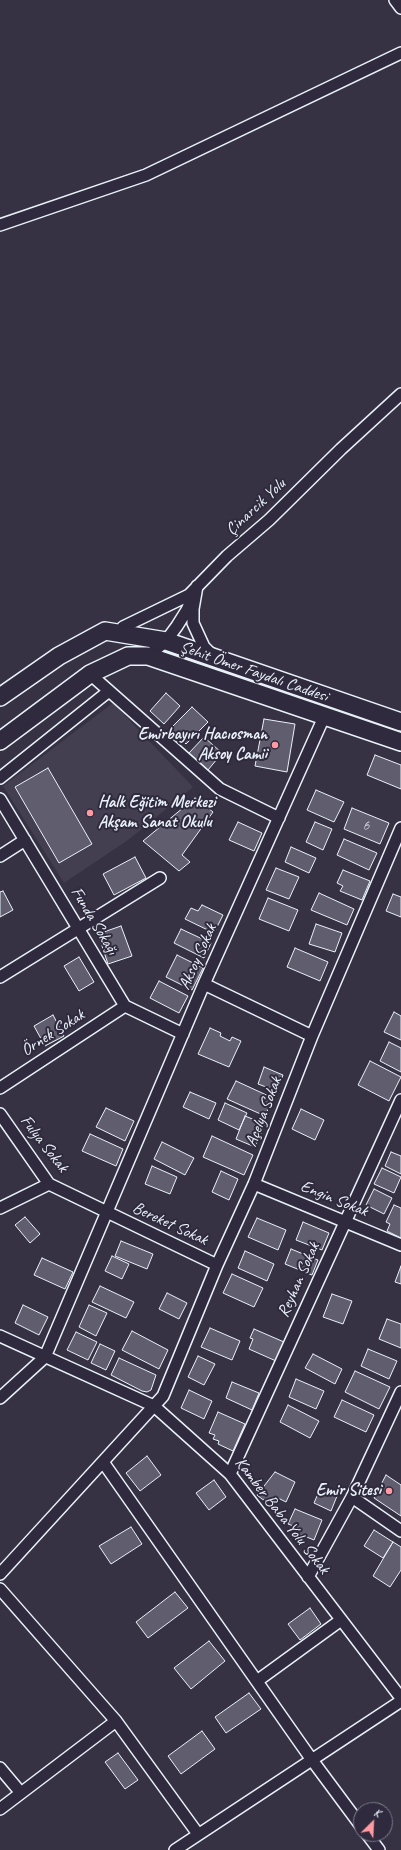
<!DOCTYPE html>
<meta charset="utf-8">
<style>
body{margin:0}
#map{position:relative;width:401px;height:1850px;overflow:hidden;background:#363244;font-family:Caveat,sans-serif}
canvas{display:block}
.north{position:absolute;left:353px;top:1802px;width:40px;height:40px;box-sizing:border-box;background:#2f2a3d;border:1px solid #797a88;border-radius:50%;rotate:24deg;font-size:11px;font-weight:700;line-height:16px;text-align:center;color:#e8f1f8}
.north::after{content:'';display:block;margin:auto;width:14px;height:18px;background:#ff9aa2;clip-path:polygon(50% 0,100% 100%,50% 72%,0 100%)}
</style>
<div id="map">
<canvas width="401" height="1850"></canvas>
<div class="north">K</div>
</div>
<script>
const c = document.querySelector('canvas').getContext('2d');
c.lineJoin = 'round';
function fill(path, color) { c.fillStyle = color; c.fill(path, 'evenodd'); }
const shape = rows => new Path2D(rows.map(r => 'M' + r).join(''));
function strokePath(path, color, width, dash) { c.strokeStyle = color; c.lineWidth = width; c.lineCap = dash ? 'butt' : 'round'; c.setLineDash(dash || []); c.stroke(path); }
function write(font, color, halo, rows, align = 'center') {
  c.font = font + ' Caveat,sans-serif'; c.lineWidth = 4; c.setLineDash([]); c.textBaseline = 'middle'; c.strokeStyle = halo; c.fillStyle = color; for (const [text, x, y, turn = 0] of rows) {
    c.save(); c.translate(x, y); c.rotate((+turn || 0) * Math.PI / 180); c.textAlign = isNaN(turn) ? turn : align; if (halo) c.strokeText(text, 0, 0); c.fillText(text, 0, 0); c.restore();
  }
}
const built = shape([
 [113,703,193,787,128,840,64,883,3,786]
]);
const building = shape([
 [166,693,180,706,164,724,150,711,166,693],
 [192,707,208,722,186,744,170,729,192,707],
 [264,719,295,724,287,772,255,766,264,719],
 [204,737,222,753,208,770,189,753,204,737],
 [375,755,401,765,401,789,367,775,375,755],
 [48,768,92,844,59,863,15,787,48,768],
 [316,790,344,802,334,822,307,810,316,790],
 [195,798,213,812,182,855,190,862,179,871,143,841,195,798],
 [352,808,389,823,380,844,344,829,352,808],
 [238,822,262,833,254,851,229,840,238,822],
 [315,822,332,829,323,850,306,842,315,822],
 [344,839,377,853,369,870,337,855,344,839],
 [291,847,316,858,309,873,285,862,291,847],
 [135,857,146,878,114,895,103,874,135,857],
 [276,868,299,877,289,899,266,890,276,868],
 [343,870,370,881,362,900,340,891,343,886,337,883,343,870],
 [3,891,13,910,0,917,0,892,3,891],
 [319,893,354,909,347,925,311,910,319,893],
 [393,894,401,897,401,917,386,911,393,894],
 [268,898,298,910,289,931,259,919,268,898],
 [202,905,223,915,214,933,185,919,191,908,198,911,202,905],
 [316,924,342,933,335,952,309,944,316,924],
 [121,926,132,956,108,964,98,934,121,926],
 [181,929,211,943,204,958,174,943,181,929],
 [295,948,328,962,320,981,287,967,295,948],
 [177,955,203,968,192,990,166,977,177,955],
 [79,957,94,982,79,991,64,966,79,957],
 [159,981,188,996,179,1013,150,998,159,981],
 [394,1012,401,1016,401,1040,384,1032,394,1012],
 [53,1015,64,1036,45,1046,34,1026,53,1015],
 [210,1028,221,1033,220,1036,230,1041,232,1037,241,1041,229,1067,198,1054,210,1028],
 [389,1042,401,1048,401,1072,380,1061,389,1042],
 [370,1061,401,1077,389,1101,358,1085,370,1061],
 [264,1067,283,1075,277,1091,258,1084,264,1067],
 [236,1081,273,1098,265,1116,227,1099,236,1081],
 [190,1092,216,1103,209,1119,183,1107,190,1092],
 [225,1103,247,1113,239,1130,218,1120,225,1103],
 [106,1108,134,1121,125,1141,96,1127,106,1108],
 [301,1109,324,1120,315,1140,292,1129,301,1109],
 [245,1116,265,1124,255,1147,236,1139,245,1116],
 [90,1134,123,1149,116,1166,82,1151,90,1134],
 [212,1136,253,1155,244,1175,203,1157,212,1136],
 [162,1142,194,1158,185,1175,154,1159,162,1142],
 [391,1152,401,1156,401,1174,385,1166,391,1152],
 [152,1166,177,1177,170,1194,145,1184,152,1166],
 [382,1168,401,1177,394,1193,374,1184,382,1168],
 [221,1171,238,1179,229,1200,212,1192,221,1171],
 [374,1189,392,1198,384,1214,366,1205,374,1189],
 [394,1205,401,1208,401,1238,387,1231,390,1224,386,1222,394,1205],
 [25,1217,40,1234,30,1243,15,1225,25,1217],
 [257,1218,286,1230,278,1250,248,1237,257,1218],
 [303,1222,329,1233,322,1250,296,1240,303,1222],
 [121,1241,153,1254,147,1269,115,1256,121,1241],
 [291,1249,318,1260,312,1275,285,1264,291,1249],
 [245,1251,274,1264,267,1281,238,1268,245,1251],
 [112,1256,129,1264,122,1279,105,1271,112,1256],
 [42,1258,73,1272,65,1289,34,1275,42,1258],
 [401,1266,401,1284,395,1282,401,1266],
 [232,1274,263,1288,254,1307,223,1293,232,1274],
 [100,1286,134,1302,126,1318,92,1302,100,1286],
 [167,1293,187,1303,179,1319,159,1309,167,1293],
 [332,1294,352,1301,343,1324,323,1317,332,1294],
 [23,1305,48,1317,39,1335,15,1323,23,1305],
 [89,1305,107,1313,96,1336,79,1327,89,1305],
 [387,1319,401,1324,401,1348,379,1339,387,1319],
 [210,1328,240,1341,232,1360,201,1347,210,1328],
 [254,1329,284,1342,276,1361,249,1349,253,1339,250,1338,254,1329],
 [132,1331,168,1350,159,1369,122,1350,132,1331],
 [76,1332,97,1342,88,1360,67,1350,76,1332],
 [100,1344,115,1351,106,1370,91,1363,100,1344],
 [368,1349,397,1361,389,1379,361,1366,368,1349],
 [313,1354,342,1369,335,1384,305,1368,313,1354],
 [198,1356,215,1364,204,1385,188,1377,198,1356],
 [119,1358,156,1375,151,1390,147,1392,142,1391,111,1375,119,1358],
 [355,1371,390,1387,379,1409,345,1392,355,1371],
 [296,1379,324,1391,316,1409,289,1397,296,1379],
 [232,1382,259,1393,252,1410,226,1398,232,1382],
 [189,1390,212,1401,204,1419,181,1408,189,1390],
 [342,1400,374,1415,366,1432,334,1417,342,1400],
 [288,1405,319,1421,310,1438,280,1422,288,1405],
 [218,1412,245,1424,233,1451,218,1444,219,1441,213,1439,215,1435,209,1433,218,1412],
 [147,1456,161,1475,140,1491,126,1473,147,1456],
 [275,1472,295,1482,286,1502,278,1498,272,1503,262,1499,257,1495,275,1472],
 [386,1475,401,1485,401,1516,374,1498,386,1475],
 [214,1480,226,1497,209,1510,196,1493,214,1480],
 [320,1489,337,1496,331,1511,314,1503,320,1489],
 [295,1509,322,1520,314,1540,297,1533,299,1528,288,1524,295,1509],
 [131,1527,142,1544,111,1564,99,1546,131,1527],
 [374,1530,393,1542,383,1558,364,1546,374,1530],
 [393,1542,401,1547,401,1570,390,1587,373,1576,393,1542],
 [175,1592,188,1608,148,1638,136,1622,175,1592],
 [310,1608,321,1624,300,1640,288,1624,310,1608],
 [209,1641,225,1661,191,1689,174,1668,209,1641],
 [249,1693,261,1709,226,1733,215,1717,249,1693],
 [202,1731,215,1749,181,1774,168,1756,202,1731],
 [118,1753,138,1780,125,1789,105,1762,118,1753]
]);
const street = shape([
 [395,0,401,8],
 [0,225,146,175,401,53],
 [123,627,189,595,227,556,269,520,341,449,401,394],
 [148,656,166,641,177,626,187,610,197,586,193,609,193,623,204,647,212,655],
 [90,674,220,789,279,818],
 [0,778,109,691],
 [0,799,125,1006,183,1034],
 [0,856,25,840],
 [0,977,160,878],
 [204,984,312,1036],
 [0,1088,125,1006],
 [0,1114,49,1184,217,1265],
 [254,1184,401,1245],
 [0,1208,49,1184],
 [0,1336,154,1406,230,1474,401,1698],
 [0,1398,45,1357,204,984,324,717],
 [103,1462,312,1760,361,1826],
 [230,1474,401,1100],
 [352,1497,401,1531],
 [0,1574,163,1396,217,1265,254,1184,312,1036,401,828],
 [308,1577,352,1497,401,1392],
 [0,1589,116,1721,198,1834],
 [257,1681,341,1620],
 [0,1768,21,1793],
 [0,1809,116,1721],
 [367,1834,379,1850],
 [175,1850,401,1701]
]);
const primary = shape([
 [0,697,59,656,105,631,166,641,401,722],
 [0,741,90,674,128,656,148,656,401,742]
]);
const markers = [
 [275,745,4,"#ff9aa2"],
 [90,813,4,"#ff9aa2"],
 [389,1491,4,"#ff9aa2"]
];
const numberNames = [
 ["6",366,826]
];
const streetNames = [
 ["Çinarcik Yolu",256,507,-43],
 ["Şehit Ömer Faydalı Caddesi",254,672,19],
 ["Funda Sokağı",94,921,59],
 ["Aksoy Sokak",198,957,-66],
 ["Örnek Sokak",53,1033,-33],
 ["Açelya Sokak",264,1112,-69],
 ["Fulya Sokak",44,1144,52],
 ["Engin Sokak",334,1199,22],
 ["Bereket Sokak",170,1224,25],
 ["Reyhan Sokak",299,1280,-66],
 ["Kamber Baba Yolu Sokak",282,1516,52]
];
const poiNames = [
 ["Emirbayırı Hacıosman",267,735],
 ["Aksoy Camii",267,755],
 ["Halk Eğitim Merkezi",98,803,"left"],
 ["Akşam Sanat Okulu",98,823,"left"],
 ["Emir Sitesi",381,1491]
];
fill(built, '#433f51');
fill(building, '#605e6e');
strokePath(building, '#e8f1f8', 1);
strokePath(street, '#e8f1f8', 14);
strokePath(primary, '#e8f1f8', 20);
strokePath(street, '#2f2a3d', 11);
strokePath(primary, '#2f2a3d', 17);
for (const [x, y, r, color] of markers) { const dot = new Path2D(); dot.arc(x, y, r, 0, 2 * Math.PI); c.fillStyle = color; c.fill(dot); strokePath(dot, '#2f2a3d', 1.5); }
write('15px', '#c6ccd6', null, numberNames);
write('17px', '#e8f1f8', '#2f2a3d', streetNames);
write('bold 17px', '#e8f1f8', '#2f2a3d', poiNames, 'right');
</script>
